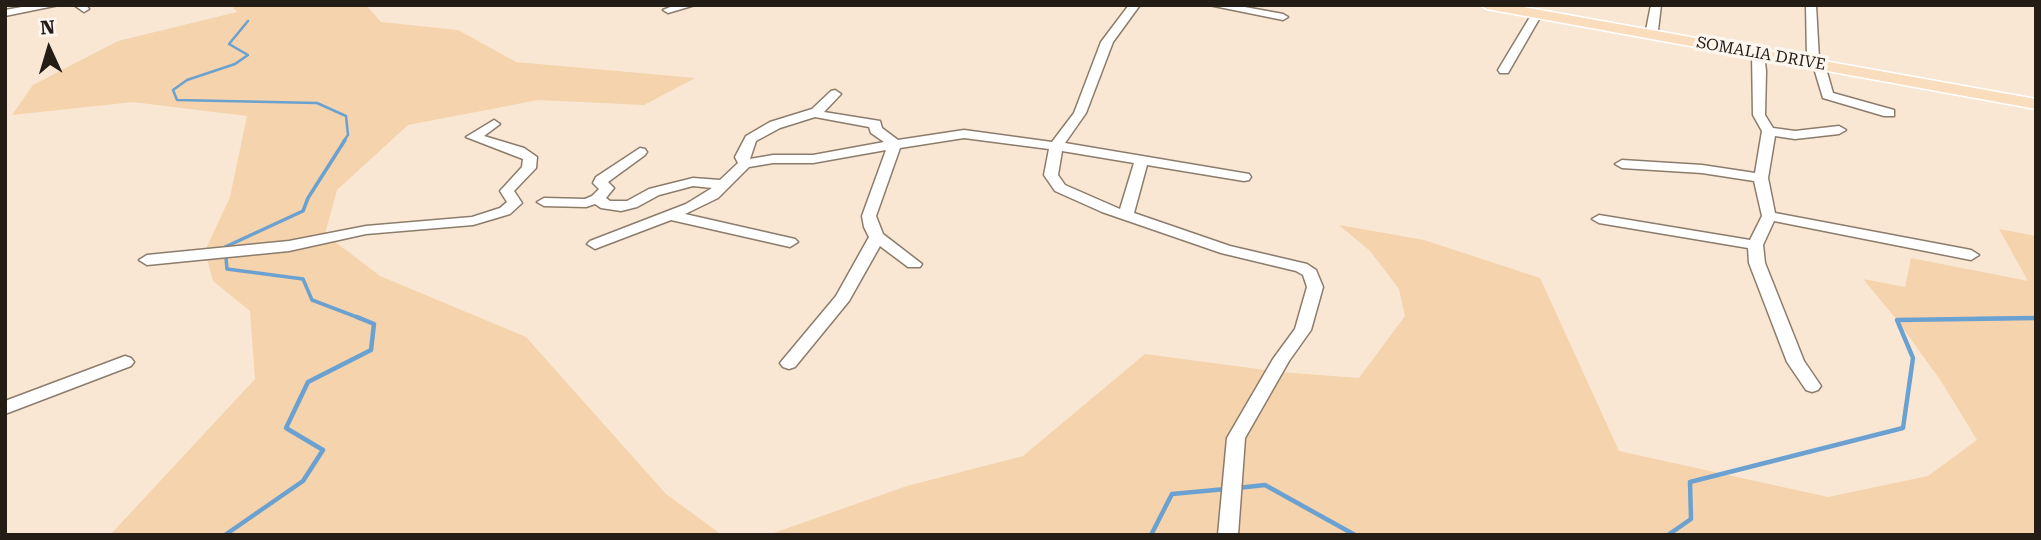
<!DOCTYPE html>
<style>
body{margin:0}
#map{position:relative;width:2041px;height:540px;overflow:hidden;background:#f9e7d4;font-family:"Roboto Serif",serif}
canvas{display:block}
.frame{position:absolute;inset:0;border:7px solid #231d16;pointer-events:none}
.north{position:absolute;left:14px;top:14px;width:70px;height:70px;-webkit-text-stroke:5px #fdf6ef;paint-order:stroke;rotate:356deg;font-size:19px;font-weight:700;line-height:28px;text-align:center;color:#231d16}
.north::after{content:'';display:block;margin:auto;width:24px;height:32px;background:#231d16;clip-path:polygon(50% 0,100% 100%,50% 72%,0 100%)}
</style>
<div id="map">
<canvas width="2041" height="540"></canvas>
<div class="frame"></div>
<div class="north">N</div>
</div>
<script>
const c = document.querySelector('canvas').getContext('2d');
c.lineJoin = 'round';
function fill(path, color) { c.fillStyle = color; c.fill(path, 'evenodd'); }
const shape = rows => new Path2D(rows.map(r => 'M' + r).join(''));
function strokePath(path, color, width, dash) { c.strokeStyle = color; c.lineWidth = width; c.lineCap = dash ? 'butt' : 'round'; c.setLineDash(dash || []); c.stroke(path); }
function write(font, color, halo, rows, align = 'center') {
  c.font = font + ' "Roboto Serif",serif'; c.lineWidth = 7; c.setLineDash([]); c.textBaseline = 'middle'; c.strokeStyle = halo; c.fillStyle = color; for (const [text, x, y, turn = 0] of rows) {
    c.save(); c.translate(x, y); c.rotate((+turn || 0) * Math.PI / 180); c.textAlign = isNaN(turn) ? turn : align; if (halo) c.strokeText(text, 0, 0); c.fillText(text, 0, 0); c.restore();
  }
}
const green = shape([
 [231,5,366,5,381,22,458,30,516,62,695,78,644,105,538,100,408,125,337,190,325,234,380,276,526,337,666,494,722,535,110,535,255,379,250,311,213,281,205,251,230,197,247,116,133,102,12,115,33,85,118,41,237,12],
 [1339,225,1424,240,1540,278,1619,451,1828,497,1928,476,1977,440,1941,381,1897,320,1863,279,1905,287,1911,258,2028,281,1999,229,2036,236,2036,535,768,535,907,486,1023,456,1145,354,1280,372,1359,378,1405,316,1399,289,1370,251]
]);
const streamFar2 = shape([
 [248,21,229,44,248,55,235,64,187,80,173,90,177,100,317,103,346,116,348,135,343,142]
]);
const streamFar1 = shape([
 [345,140,308,198,303,211,225,247,227,269,303,279,312,300,362,319],
 [1952,319,2036,318]
]);
const stream = shape([
 [1237,488,1265,485,1355,535],
 [225,535,303,481,323,450,286,428,308,382,371,350,374,324,357,317],
 [1151,535,1172,494,1226,489],
 [1668,535,1691,519,1690,482,1903,428,1913,358,1897,320,2036,318]
]);
const minor = shape([
 [33,5,59,5,5,16,5,10,33,5],
 [74,5,86,5,89,9,84,12,74,5],
 [675,5,695,5,668,13,663,10,675,5],
 [1129,5,1140,5,1113,42,1086,113,1065,143,1249,174,1251,177,1249,180,1244,181,1147,165,1134,213,1230,246,1307,264,1316,270,1323,287,1311,330,1289,361,1245,438,1238,535,1218,535,1227,438,1273,359,1295,329,1307,287,1303,275,1296,271,1221,253,1102,212,1055,191,1044,175,1049,149,964,138,900,148,876,216,883,234,922,264,920,267,908,267,880,246,849,301,795,367,789,369,783,367,780,363,836,296,869,237,864,227,862,216,886,150,813,163,773,163,749,167,718,198,685,214,795,239,798,242,790,247,671,220,600,247,595,249,587,244,590,241,686,204,712,188,693,186,659,195,637,207,621,211,601,208,595,204,586,207,544,206,537,202,544,198,585,199,592,196,599,189,593,183,596,177,640,148,645,149,647,152,645,155,608,182,614,188,606,198,610,201,627,201,649,189,693,178,720,180,738,163,735,157,746,136,770,122,812,109,831,91,835,90,841,94,824,112,880,121,882,128,898,140,964,130,1052,142,1074,113,1101,42,1129,5],
 [815,117,869,127,871,133,884,142,813,155,773,155,750,159,756,141,780,128,815,117],
 [1062,151,1134,163,1120,209,1065,185,1058,175,1062,151],
 [1209,5,1234,5,1283,14,1288,17,1283,20,1209,5],
 [1651,5,1661,5,1658,30,1652,33,1646,30,1651,5],
 [1806,5,1816,5,1819,59,1813,63,1807,59,1806,5],
 [1533,12,1542,14,1508,73,1500,73,1498,70,1533,12],
 [1758,50,1764,53,1766,71,1765,115,1773,128,1795,131,1839,126,1846,130,1839,134,1795,139,1775,136,1768,178,1775,213,1971,250,1979,255,1971,260,1774,221,1763,245,1765,263,1804,361,1821,386,1818,390,1812,392,1806,390,1787,362,1749,263,1748,248,1599,223,1592,219,1599,215,1750,240,1762,216,1754,181,1702,173,1622,168,1615,164,1622,160,1702,165,1755,173,1762,131,1753,115,1752,53,1758,50],
 [1819,61,1825,65,1833,93,1894,110,1894,116,1884,116,1823,98,1813,65,1819,61],
 [494,120,500,124,484,136,524,148,537,157,536,168,514,191,522,203,510,214,473,225,366,234,289,251,147,265,139,260,147,255,289,241,366,226,472,217,500,208,507,202,500,191,522,167,523,159,466,137,494,120],
 [125,356,131,358,134,362,131,366,5,414,5,401,125,356]
]);
const major = shape([
 [1480,5,1512,5,2036,99,2036,109,1487,9,1480,5]
]);
const farStreetnames = [
 ["SOMALIA DRIVE",1761,54,10]
];
fill(green, '#f4d3ad');
strokePath(streamFar2, '#6ba1d0', 2.5);
strokePath(streamFar1, '#6ba1d0', 3.5);
strokePath(stream, '#6ba1d0', 4.5);
strokePath(minor, '#8c7c6b', 3);
strokePath(major, '#fff', 3);
fill(minor, '#fff');
fill(major, '#faddbd');
write('16px', '#231d16', '#fdf6ef', farStreetnames);
</script>
